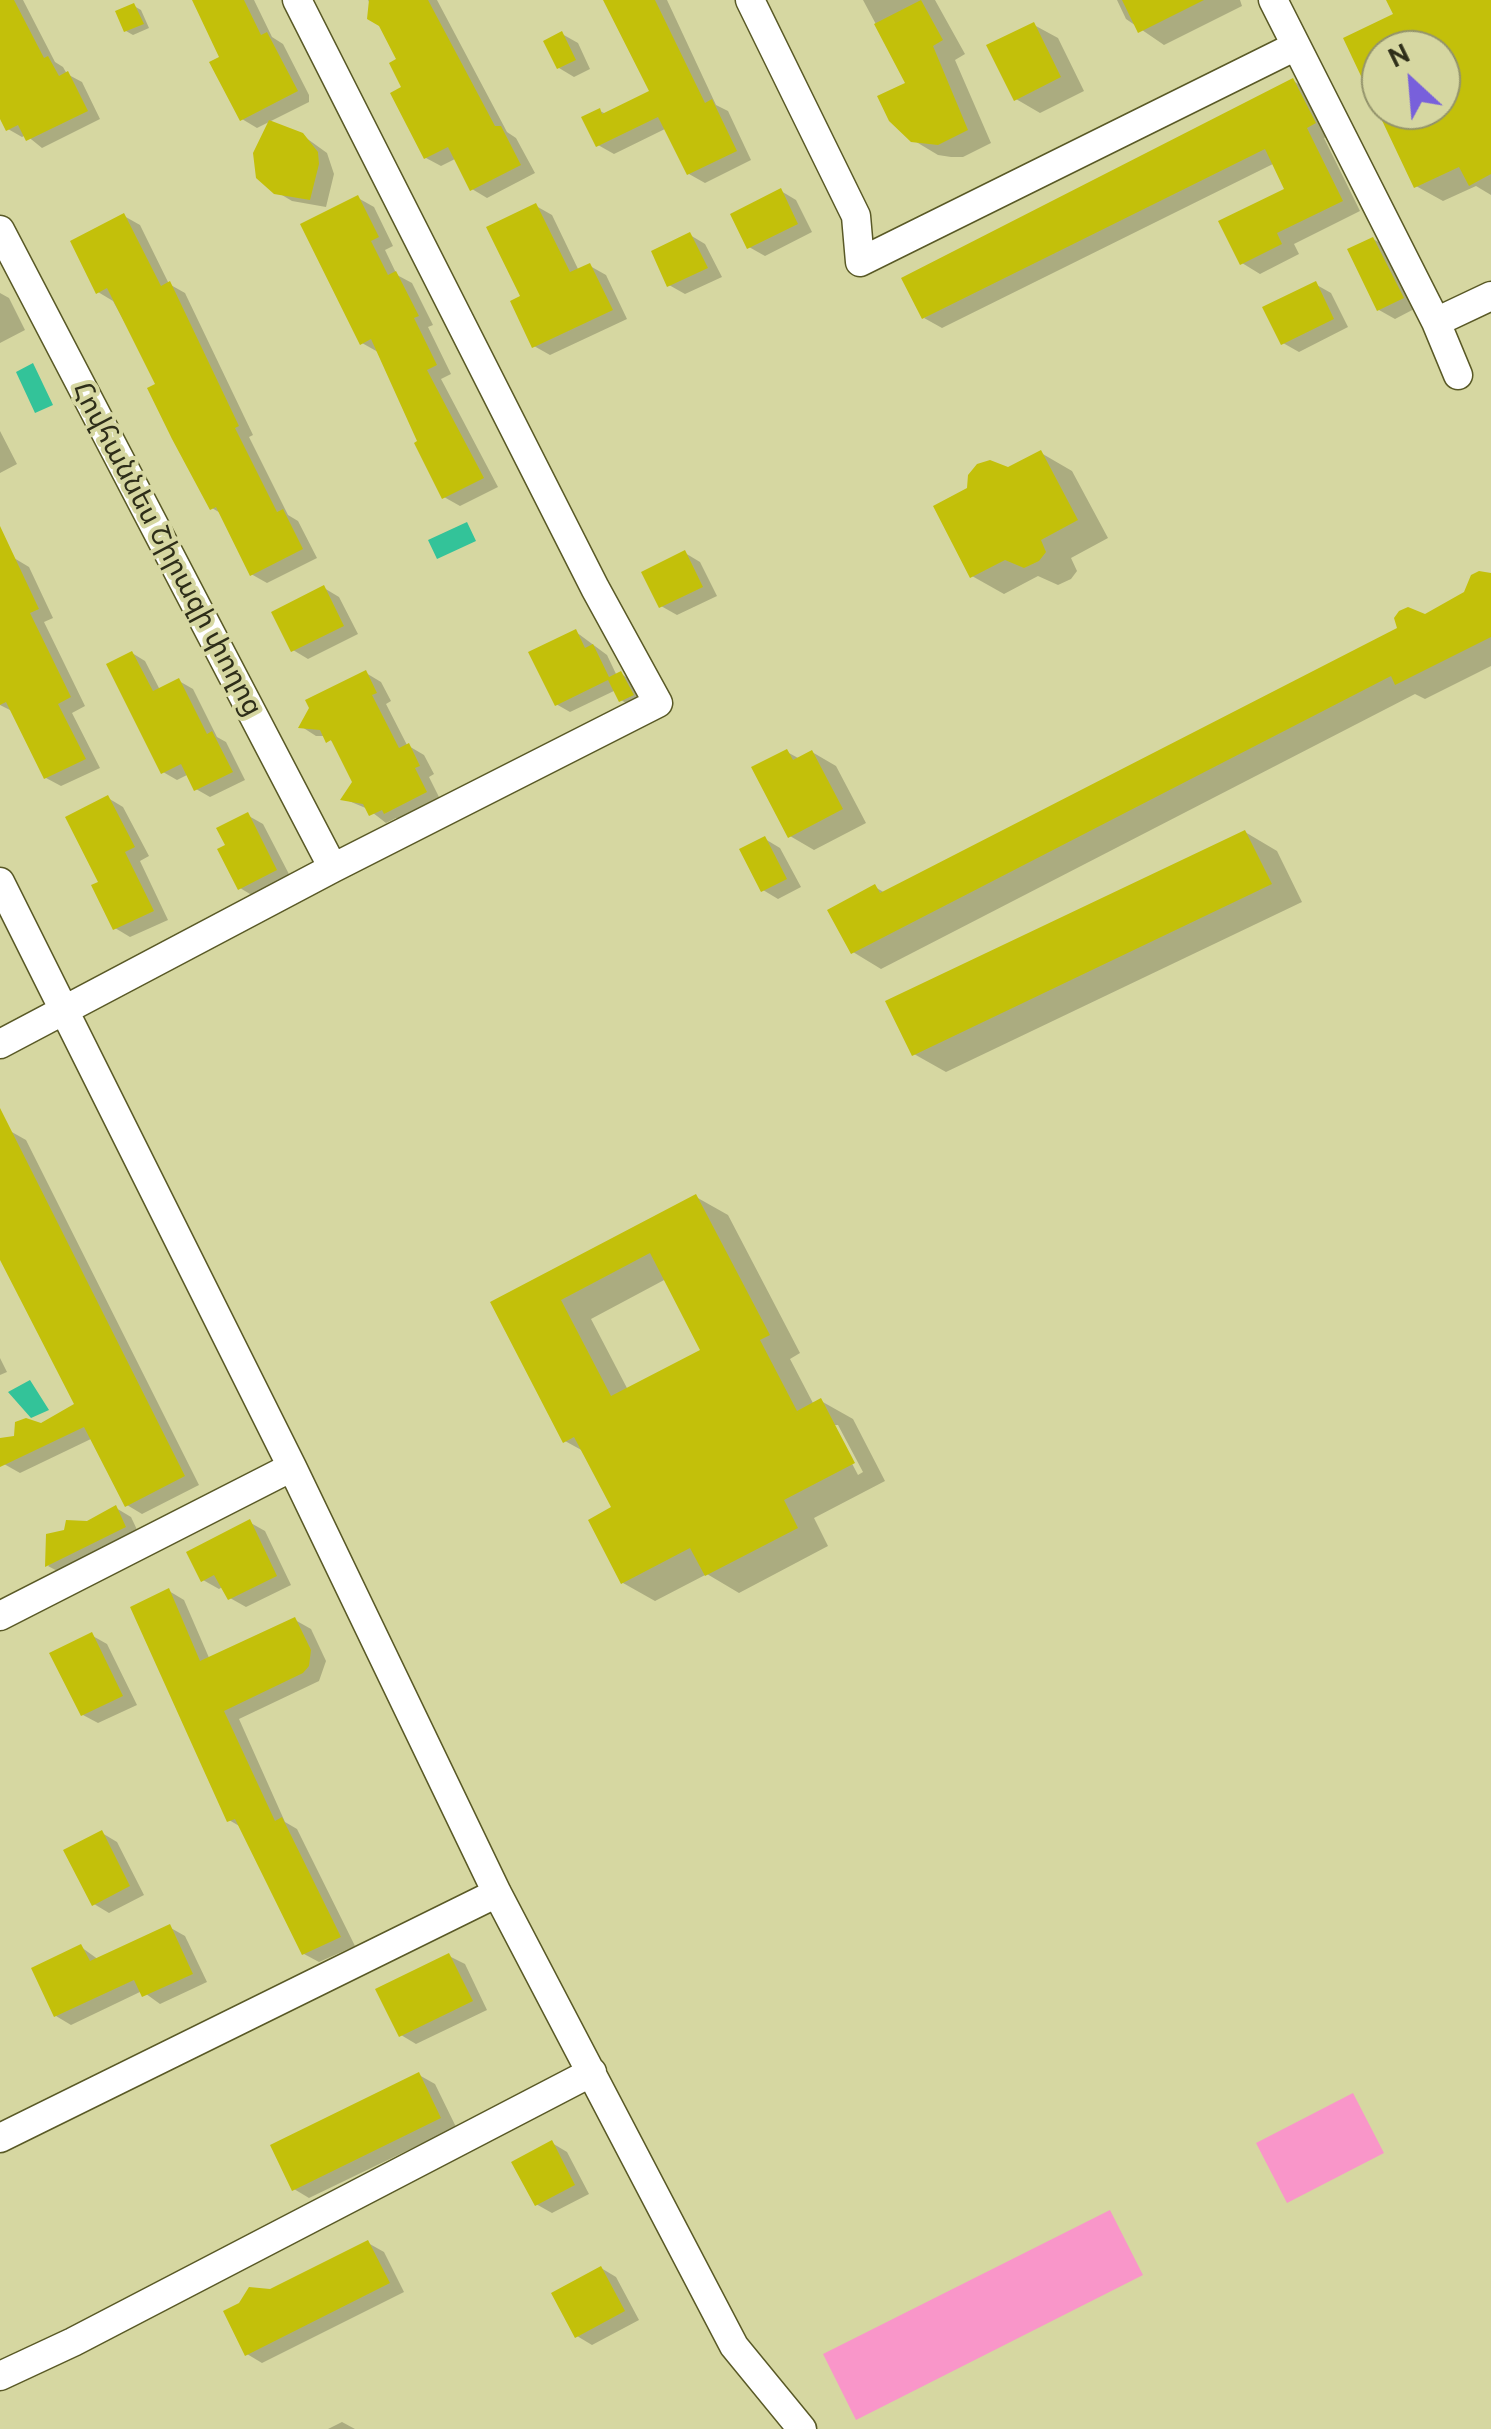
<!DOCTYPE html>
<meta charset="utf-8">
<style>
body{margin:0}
#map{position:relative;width:1491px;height:2429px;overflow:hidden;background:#d6d7a1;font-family:Cabin,sans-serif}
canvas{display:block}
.north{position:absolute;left:1361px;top:30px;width:100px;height:100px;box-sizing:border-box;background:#d6d7a1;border:2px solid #93936b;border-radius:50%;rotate:334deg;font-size:28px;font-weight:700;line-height:40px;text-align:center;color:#2e2e19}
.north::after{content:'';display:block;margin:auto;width:35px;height:45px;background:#7860db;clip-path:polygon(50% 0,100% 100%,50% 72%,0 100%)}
</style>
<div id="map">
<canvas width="1491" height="2429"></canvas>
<div class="north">N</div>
</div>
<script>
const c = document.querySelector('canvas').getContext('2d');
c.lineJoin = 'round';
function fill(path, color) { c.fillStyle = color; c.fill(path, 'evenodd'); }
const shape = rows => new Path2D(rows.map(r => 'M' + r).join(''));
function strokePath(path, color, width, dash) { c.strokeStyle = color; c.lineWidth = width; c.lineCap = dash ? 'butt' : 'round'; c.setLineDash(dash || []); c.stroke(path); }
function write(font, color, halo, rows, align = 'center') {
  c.font = font + ' Cabin,"Noto Sans Armenian",sans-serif'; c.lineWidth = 8; c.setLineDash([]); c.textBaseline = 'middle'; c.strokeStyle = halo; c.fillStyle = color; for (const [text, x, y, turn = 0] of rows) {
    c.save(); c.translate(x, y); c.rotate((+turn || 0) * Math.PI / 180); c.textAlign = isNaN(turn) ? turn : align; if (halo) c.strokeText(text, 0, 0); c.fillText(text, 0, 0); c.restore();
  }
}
const green = shape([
 [1353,2093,1384,2153,1287,2203,1256,2143],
 [1110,2210,1143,2275,856,2420,823,2354]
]);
const water = shape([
 [33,363,53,405,35,413,16,372],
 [467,522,476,541,437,559,428,540],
 [30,1380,49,1410,31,1418,8,1392]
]);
const shadow = shape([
 [0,0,23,0,55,62,63,67,67,74,82,82,100,119,42,148,26,135,22,137,8,129,0,113],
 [195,0,254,0,272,37,283,44,309,95,309,102,257,128,242,119,223,58],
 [368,0,437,0,507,132,516,138,535,173,487,198,472,189,457,158,441,166,426,158,399,60],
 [606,0,667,0,716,105,728,111,751,160,705,183,689,174,667,128,614,154,598,145,600,111,606,114,652,92],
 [863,0,935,0,965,54,955,60,991,143,963,157,951,157,938,155,913,140,908,84],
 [1117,0,1240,0,1242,6,1164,45,1126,19],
 [1388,0,1491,0,1491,195,1476,186,1443,201,1416,186,1346,40,1396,15],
 [1381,50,1441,50,1441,110,1381,110],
 [134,6,141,10,149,28,133,35,126,31],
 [1034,25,1058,38,1084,91,1040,113,1016,99],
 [562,34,578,43,590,69,574,77,559,68],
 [1293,81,1311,91,1333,134,1324,138,1360,211,1294,244,1299,254,1260,274,1242,263,1288,190,1275,163,942,328,924,318],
 [302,135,327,153,334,174,326,207,292,201,265,185],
 [781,191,796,200,812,232,765,256,749,247],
 [358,198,374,207,393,246,385,250,397,275,412,283,433,325,428,327,451,374,441,379,498,487,460,506,444,497,378,352,362,343],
 [536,206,552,215,579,271,590,266,606,275,627,319,550,355,534,346,523,298],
 [124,216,140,225,169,284,185,293,253,435,249,437,288,515,298,521,317,558,267,583,251,574,222,514,212,508,159,385,113,301,98,292],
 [690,235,705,244,722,277,685,294,669,285],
 [1373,239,1389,248,1418,307,1395,319,1379,310],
 [1315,284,1331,293,1348,327,1299,352,1283,343],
 [0,293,9,298,25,330,0,343],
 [0,431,17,464,0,473],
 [1041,453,1072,471,1108,538,1071,558,1077,571,1071,579,1058,585,1038,576,1004,594,972,576,969,490],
 [685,553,700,562,717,596,677,615,661,606],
 [14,558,29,567,53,618,44,622,85,706,72,713,100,768,61,786,46,778,14,712,0,705,0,565],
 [1491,578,1491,666,1425,699,1415,694,881,969,853,952,875,887,885,893,1401,630],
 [324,588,339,597,358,634,308,659,293,650],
 [576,632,607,655,617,676,621,674,635,682,646,703,635,708,621,700,616,690,570,712,556,704],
 [132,653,145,661,160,690,179,681,193,689,217,737,226,742,245,780,210,797,196,789,189,774,177,780,163,772],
 [366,673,381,682,391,701,386,704,407,745,424,755,434,774,429,777,441,801,401,821,396,818,386,823,368,809,344,799,355,782,337,746,326,736,316,736,302,727],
 [787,752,800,759,812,752,836,766,866,823,814,850,790,836],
 [108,798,123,807,149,856,140,861,168,920,130,937,115,928,102,883],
 [247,815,263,824,291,878,255,897,240,888,228,846],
 [1245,832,1277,851,1302,902,946,1072,914,1054],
 [765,839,780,848,801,887,778,899,763,890],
 [10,1131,26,1140,199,1485,142,1514,127,1505,93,1438,20,1473,4,1464,0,1455,0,1440,16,1438,77,1404,0,1251,0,1136],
 [696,1197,728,1215,800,1353,790,1359,814,1405,821,1401,853,1419,885,1481,814,1518,828,1546,739,1593,707,1574,655,1601,623,1583,615,1508,585,1452,565,1441,493,1303],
 [666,1279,704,1351,628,1390,591,1319],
 [832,1425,838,1425,863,1472,858,1475],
 [0,1358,7,1372,0,1375],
 [116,1508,131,1517,140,1536,63,1574,48,1566,87,1523],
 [249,1522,265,1531,291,1585,246,1607,230,1598,224,1586,219,1589,203,1580],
 [169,1591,184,1600,210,1660,295,1620,311,1629,326,1661,319,1681,239,1719,285,1822,297,1829,355,1946,319,1962,304,1954,241,1827,229,1820],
 [91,1635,107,1644,137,1705,98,1723,83,1715],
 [102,1833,117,1842,144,1895,109,1913,94,1904],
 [169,1927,185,1936,207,1982,160,2004,142,1991,71,2025,56,2016,81,1947,99,1960],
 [449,1956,465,1964,487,2010,416,2044,401,2035],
 [419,2075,435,2084,456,2127,309,2198,294,2189],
 [552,2143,567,2152,589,2194,552,2213,536,2204],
 [368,2243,384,2252,404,2292,262,2363,247,2354,270,2291],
 [601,2268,616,2277,639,2320,592,2345,577,2336],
 [342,2422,355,2429,328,2429]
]);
const building = shape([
 [0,0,14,0,44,58,48,56,59,76,68,71,88,111,26,141,18,125,6,131,0,119],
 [192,0,244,0,261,35,267,32,298,91,240,121,209,62,219,57],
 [369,0,428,0,495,126,501,126,521,165,470,191,448,147,424,159,390,93,401,87,389,63,396,59,379,26,367,19],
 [603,0,655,0,705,103,712,99,737,151,687,175,658,117,596,147,581,117,600,108,602,114,649,91],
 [921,0,943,40,933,46,968,130,938,145,911,142,889,121,877,96,905,83,874,24],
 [1122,0,1204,0,1138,33],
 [1386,0,1491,0,1491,174,1469,186,1459,167,1414,188,1343,38,1393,14],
 [1381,50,1441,50,1441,110,1381,110],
 [134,3,144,24,124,32,115,11],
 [1034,22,1061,77,1014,101,986,45],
 [562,31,576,60,557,69,543,41],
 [1293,78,1316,123,1307,128,1343,201,1277,233,1282,244,1240,265,1218,221,1284,189,1265,149,922,319,901,278],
 [269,120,303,133,318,152,319,164,310,200,274,194,256,178,253,153],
 [781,188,798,224,747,249,730,214],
 [358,195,379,237,371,241,388,275,396,271,419,316,414,318,437,365,427,370,484,478,442,499,414,443,417,441,371,339,360,345,300,224],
 [536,203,570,272,590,263,613,310,532,348,510,301,520,296,486,227],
 [124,213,161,286,170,281,239,426,235,428,277,512,283,509,303,549,250,576,216,507,210,510,172,439,147,388,155,384,107,288,96,294,70,241],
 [690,232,708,268,667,287,651,251],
 [1373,237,1404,298,1377,311,1347,249],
 [1316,281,1334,319,1281,345,1262,307],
 [1041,450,1078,520,1041,540,1046,552,1039,561,1024,568,1005,560,970,578,933,506,967,488,968,475,977,464,990,460,1008,467],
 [0,526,39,609,30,613,71,697,58,704,86,759,44,779,6,702,0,705],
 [685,550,703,587,659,608,641,572],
 [1479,571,1491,573,1491,637,1395,685,1391,676,851,954,827,910,875,884,880,893,1397,628,1394,618,1399,611,1408,607,1425,614,1464,592,1471,575],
 [324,585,344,626,291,652,271,612],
 [576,629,585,648,593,644,609,677,621,671,634,695,619,702,608,680,555,706,528,652],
 [132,651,153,691,179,678,207,734,212,731,233,772,194,791,181,764,161,774,106,664],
 [366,670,377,693,372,695,399,748,409,743,420,766,415,768,427,792,384,814,382,810,369,816,363,804,340,800,352,782,331,740,326,743,320,730,298,728,309,708,305,700],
 [787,749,793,760,812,750,843,809,788,838,751,767],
 [108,795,135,847,125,852,154,911,113,930,91,885,98,882,65,817],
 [248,812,277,870,238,890,217,849,225,845,216,828],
 [1245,830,1272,884,912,1056,885,1001],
 [765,836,787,879,761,892,739,849],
 [0,1108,185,1476,125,1507,84,1427,0,1467,0,1438,14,1436,15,1422,26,1418,41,1423,74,1404,0,1260],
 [696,1194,770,1335,760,1340,797,1411,821,1398,855,1463,784,1500,798,1528,705,1576,690,1548,621,1584,588,1520,611,1507,574,1437,563,1443,490,1302],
 [650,1253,700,1350,611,1396,561,1300],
 [116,1505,126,1527,45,1567,46,1534,64,1530,66,1520,87,1521],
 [250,1519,277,1576,228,1600,214,1575,201,1582,186,1552],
 [169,1588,200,1661,295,1617,311,1650,309,1666,303,1673,224,1711,275,1821,282,1817,341,1937,302,1955,235,1819,227,1822,130,1607],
 [92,1632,123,1696,81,1716,49,1653],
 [102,1830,130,1886,92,1906,63,1850],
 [170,1924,193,1974,142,1997,134,1980,54,2017,31,1968,81,1944,90,1961],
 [449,1953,473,2001,399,2037,375,1989],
 [419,2072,441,2118,292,2191,270,2145],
 [552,2140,575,2185,535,2206,511,2162],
 [368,2240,390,2283,245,2356,223,2311,239,2303,249,2287,270,2289],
 [601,2266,625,2311,575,2338,551,2293]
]);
const minor = shape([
 [750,0,856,216,860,262,1296,46],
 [1273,0,1436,322,1458,375],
 [0,230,333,868],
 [1436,322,1491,296],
 [0,882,292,1467,497,1893,734,2346,802,2429],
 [0,1044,333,868,658,703,595,588,297,0],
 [0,1616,292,1467],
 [0,2138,497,1893],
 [0,2376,73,2342,592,2072]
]);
const streetNames = [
 ["Հովհաննես Շիրազի փողոց",167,549,62]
];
fill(green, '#f996c9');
fill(water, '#33c399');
fill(shadow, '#0003');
fill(building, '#c3c00a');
strokePath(minor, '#595926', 31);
strokePath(minor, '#fff', 28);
write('28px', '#2e2e19', '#d6d7a1', streetNames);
</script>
